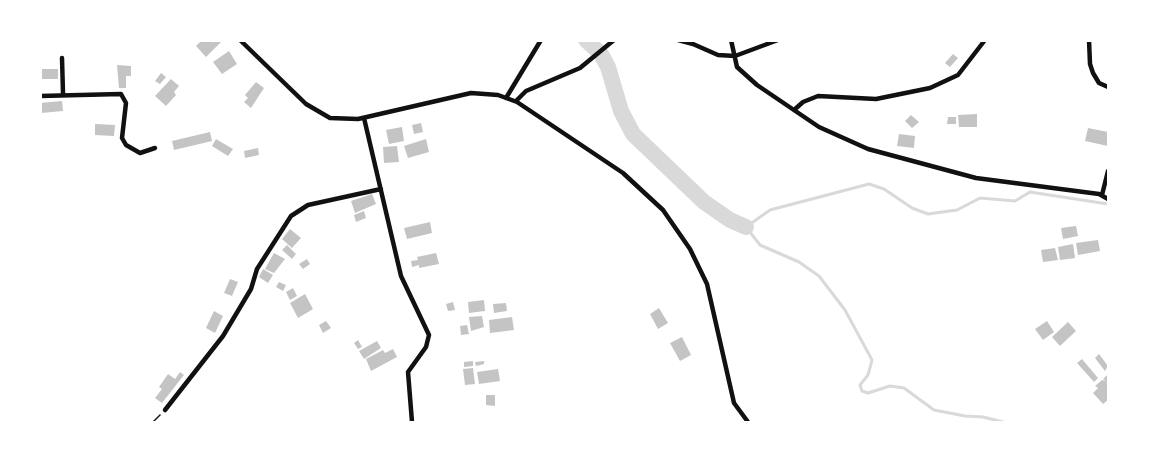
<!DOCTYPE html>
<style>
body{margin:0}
#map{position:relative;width:1149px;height:463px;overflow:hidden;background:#fff;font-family:"Nunito Sans",sans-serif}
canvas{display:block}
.frame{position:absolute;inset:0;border:42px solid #fff;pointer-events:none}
</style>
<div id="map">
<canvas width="1149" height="463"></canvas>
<div class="frame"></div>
</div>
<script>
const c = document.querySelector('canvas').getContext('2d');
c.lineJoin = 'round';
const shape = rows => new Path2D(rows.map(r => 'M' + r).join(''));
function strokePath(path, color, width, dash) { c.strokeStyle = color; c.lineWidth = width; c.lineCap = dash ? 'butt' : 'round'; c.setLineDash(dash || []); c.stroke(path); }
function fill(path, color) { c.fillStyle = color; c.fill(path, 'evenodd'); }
const stream = shape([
 [1003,422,983,417,965,416,934,410,904,388,890,386,868,393,862,391,860,385,868,375,872,360,845,310,819,276,799,262,760,245,746,227,770,210,869,184,884,189,912,208,928,214,957,210,980,198,1015,201,1030,192,1108,204]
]);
const river = shape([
 [586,40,601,54,608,67,621,111,633,134,704,202,730,220,746,227]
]);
const building = shape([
 [202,40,219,40,221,42,206,57,196,46],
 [229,51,237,64,222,74,213,62],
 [953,54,958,58,950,67,945,63],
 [117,65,131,66,131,76,126,76,126,88,119,88],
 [40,69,58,69,58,79,40,79],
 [161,73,166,77,160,84,155,81],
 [171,79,179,86,174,92,176,95,166,106,155,96],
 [256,82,264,88,251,108,244,102,248,98,245,95],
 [62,101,63,111,41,113,40,103],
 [977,114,977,127,959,127,958,115],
 [911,115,919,122,912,128,905,121],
 [948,117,956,117,956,124,947,124],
 [421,123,423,132,414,134,412,125],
 [95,124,115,125,114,136,95,135],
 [402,127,404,141,389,144,386,130],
 [1088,128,1108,132,1108,146,1085,141],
 [210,132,212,141,174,150,172,141],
 [899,134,915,136,914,148,897,146],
 [216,139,233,149,228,156,212,146],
 [426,139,429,152,408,158,404,146],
 [397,146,399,162,384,163,383,147],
 [258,148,259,155,245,158,244,151],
 [372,194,376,204,355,213,351,201],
 [364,211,366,218,356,222,354,215],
 [430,222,432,233,407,239,404,228],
 [1076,226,1078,236,1063,239,1061,228],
 [290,229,301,238,292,248,282,239],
 [1098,240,1100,251,1078,255,1076,243],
 [1073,244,1075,258,1060,260,1058,247],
 [287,245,296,254,292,259,282,250],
 [1055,248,1058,260,1043,262,1041,250],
 [274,253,285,259,274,273,265,269],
 [436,253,439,264,419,268,419,265,412,267,411,261,418,260,417,257],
 [307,259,310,264,303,269,299,264],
 [263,269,273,275,268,283,259,277],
 [230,279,238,282,232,296,224,293],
 [279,282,286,285,283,291,276,287],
 [293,288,297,296,290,300,286,292],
 [305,294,313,309,298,318,290,303],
 [484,300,485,311,469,313,468,302],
 [453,302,455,310,448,311,446,304],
 [506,303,507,311,494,313,493,304],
 [659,308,668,323,658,329,650,314],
 [214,311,223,316,215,333,206,328],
 [482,316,484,327,471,331,469,317],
 [512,317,514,330,490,333,489,320],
 [326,321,331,328,323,333,319,325],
 [1047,321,1054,332,1043,340,1035,329],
 [1068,322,1076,331,1060,346,1052,337],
 [467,325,469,334,461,335,460,326],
 [682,337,691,355,680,361,670,343],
 [358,340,362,347,358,349,354,343],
 [377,341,381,348,364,359,359,351],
 [393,349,397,357,371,371,366,359,383,350,385,353],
 [1099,354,1108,366,1105,371,1095,358],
 [1082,359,1098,378,1094,382,1077,363],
 [473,361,473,366,464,367,464,362],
 [484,361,484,364,476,366,475,362],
 [473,368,475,384,465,385,463,369],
 [498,369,500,381,479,384,477,372],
 [180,372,184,375,162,403,155,398,162,389,159,387,168,374,175,379],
 [1108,374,1108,400,1103,404,1093,393,1098,388,1095,386,1102,380,1106,381,1103,379],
 [486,395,495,395,495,406,486,405]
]);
const path = shape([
 [153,422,160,415]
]);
const minor = shape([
 [240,40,306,104,330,118,358,119,471,93,498,95,517,102,623,173,663,210,690,249,707,284,734,403,748,422],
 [678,40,693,44,718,55,735,56,778,40],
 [731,40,737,67,757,85,819,127,868,149,976,178,1099,194,1108,199],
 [1089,40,1090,64,1093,73,1099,83,1108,87],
 [62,58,63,93],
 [40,96,121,94,126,103,122,138,126,145,140,153,155,148],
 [506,98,541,40],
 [516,101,526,91,580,68,614,40],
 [794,110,803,102,818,96,876,99,930,88,958,75,985,40],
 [364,118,401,276,429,335,426,347,408,372,412,422],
 [1102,195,1108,171],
 [165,410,223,336,251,289,257,269,291,216,308,205,381,189]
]);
strokePath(stream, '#d9d9d9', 3);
strokePath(river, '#d9d9d9', 16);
fill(building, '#c4c4c4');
strokePath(path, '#111', 1.5);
strokePath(minor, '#111', 4.5);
</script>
